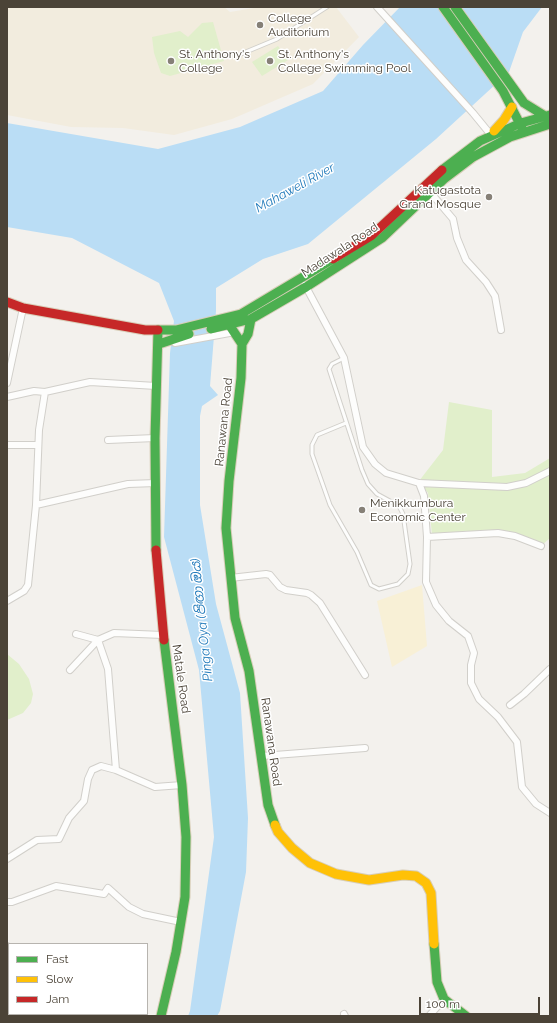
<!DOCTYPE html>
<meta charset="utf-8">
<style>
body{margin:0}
#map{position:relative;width:557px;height:1023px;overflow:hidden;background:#f3f1ed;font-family:Raleway,sans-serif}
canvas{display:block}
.frame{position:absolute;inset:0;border:8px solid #4b4337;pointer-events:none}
.legend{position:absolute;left:8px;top:943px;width:140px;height:72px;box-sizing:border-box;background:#fff;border:1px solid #b7b4af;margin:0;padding:5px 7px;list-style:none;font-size:12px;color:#4b4337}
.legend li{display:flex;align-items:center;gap:8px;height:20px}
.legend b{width:20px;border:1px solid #b7b4af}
.scale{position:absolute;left:419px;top:997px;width:121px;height:18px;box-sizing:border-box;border:2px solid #4b4337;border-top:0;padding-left:5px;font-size:12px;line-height:14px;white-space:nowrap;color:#4b4337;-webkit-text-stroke:3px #fff;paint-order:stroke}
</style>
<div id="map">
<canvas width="557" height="1023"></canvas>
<div class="frame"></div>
<ul class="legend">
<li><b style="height:5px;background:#4caf50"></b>Fast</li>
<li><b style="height:5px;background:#ffc107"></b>Slow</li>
<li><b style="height:5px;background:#c62828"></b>Jam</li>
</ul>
<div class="scale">100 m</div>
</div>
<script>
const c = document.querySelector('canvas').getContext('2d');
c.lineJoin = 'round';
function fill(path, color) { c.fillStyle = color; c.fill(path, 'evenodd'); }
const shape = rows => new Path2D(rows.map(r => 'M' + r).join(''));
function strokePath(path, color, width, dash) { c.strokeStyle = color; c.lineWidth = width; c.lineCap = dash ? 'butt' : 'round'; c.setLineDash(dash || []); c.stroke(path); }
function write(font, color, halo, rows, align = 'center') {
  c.font = font + ' Raleway,"Noto Sans Sinhala",sans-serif'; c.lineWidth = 3; c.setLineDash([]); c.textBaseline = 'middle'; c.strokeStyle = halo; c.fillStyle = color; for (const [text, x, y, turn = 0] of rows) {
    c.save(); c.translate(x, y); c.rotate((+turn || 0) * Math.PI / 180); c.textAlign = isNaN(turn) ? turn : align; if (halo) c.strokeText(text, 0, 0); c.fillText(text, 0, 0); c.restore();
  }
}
const education = shape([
 [7,7,224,7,230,12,260,7,336,7,359,37,313,84,232,119,174,135,123,128,71,127,7,115]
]);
const green = shape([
 [213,22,224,61,170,76,161,73,154,53,152,37,180,31,188,37,202,23],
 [278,46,288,60,262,76,252,62],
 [449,402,492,410,492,477,525,473,550,458,550,538,541,546,515,536,432,535,428,493,419,481,443,450],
 [7,654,19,664,29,679,33,694,31,703,23,713,7,720]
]);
const sand = shape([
 [422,585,427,646,392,667,377,601]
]);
const water = shape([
 [400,7,542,7,523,32,509,72,436,139,308,244,263,259,216,288,216,311,210,386,218,395,202,406,200,416,200,505,216,604,240,693,248,818,246,872,220,1011,217,1016,188,1016,190,1011,214,837,199,670,164,537,170,353,174,321,159,283,72,238,7,227,7,123,158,149,240,127,323,91,363,45]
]);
const lane = shape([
 [241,54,277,39,327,7],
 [344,358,332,364,329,369,362,470,368,484,377,494,399,506,403,514,410,564,408,574,398,584,379,589,371,585,357,552,330,505,312,454,312,445,317,435,346,423]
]);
const street = shape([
 [377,7,473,113,491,135],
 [430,192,453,219,457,238,466,260,486,282,495,296,501,330],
 [305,285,344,358,363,447,375,464,386,473,419,483,424,496,427,537,426,582,436,605,449,621,468,636,474,653,471,665,471,683,479,699,498,717,517,742,522,787,536,804,550,813],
 [175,343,235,332],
 [7,383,23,308],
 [45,392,39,430,36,505,128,484,156,483],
 [7,397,34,391,45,392,90,382,156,386],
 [108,440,155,438],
 [7,445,38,445],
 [419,483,507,487,526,483,550,471],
 [427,537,498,533,515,536,541,546],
 [230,578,266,574,270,575,280,587,286,590,307,593,311,595,320,603,365,675],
 [7,601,24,591,28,585,36,505],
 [76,634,98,640,108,669,116,770],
 [70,670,98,640,114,633,163,635],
 [510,705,524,694,550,669],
 [262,756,365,748],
 [7,859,37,840,59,839,69,818,84,801,88,779,92,770,101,766,116,770,155,787,182,785],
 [7,902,12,902,56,886,104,894,108,888,129,907,143,914,181,922],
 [7,946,9,949],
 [115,1014,115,1016],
 [344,1014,345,1016],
 [429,1016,444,999]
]);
const fast = shape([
 [443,7,503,91,523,130],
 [455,7,524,103,545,116],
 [442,170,480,141,521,123,550,115],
 [251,319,248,334,242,344,241,378,229,481,226,528,235,618,249,671,268,805,275,825],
 [230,326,242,344],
 [211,329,251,319,306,287,382,238,444,179,473,157,510,137,550,124],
 [159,344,189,334],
 [156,550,155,438,158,330,176,330,241,314,333,259],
 [434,944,437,982,444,999,466,1016],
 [161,1016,176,952,185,897,186,837,182,785,164,640]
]);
const slow = shape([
 [494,131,504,120,512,107],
 [275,825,278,832,292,848,310,863,336,874,369,880,403,875,416,876,426,883,431,893,434,944]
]);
const jam = shape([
 [333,259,371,236,442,170],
 [7,302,23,308,145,330,158,330],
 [156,550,164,640]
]);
const markers = [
 [260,25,4,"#868077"],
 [171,61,4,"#868077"],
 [270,61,4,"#868077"],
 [489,197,4,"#868077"],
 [362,510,4,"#868077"]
];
const poiNames = [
 ["College",268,18],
 ["Auditorium",268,32],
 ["St. Anthony's",179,54],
 ["College",179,68],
 ["St. Anthony's",278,54],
 ["College Swimming Pool",278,68],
 ["Katugastota",481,190,"right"],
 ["Grand Mosque",481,204,"right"],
 ["Menikkumbura",370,503],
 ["Economic Center",370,517]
];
const streetNames = [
 ["Madawala Road",340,250,-33],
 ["Ranawana Road",224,422,-84],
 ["Matale Road",181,679,82],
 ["Ranawana Road",271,742,82]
];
const waterNames = [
 ["Mahaweli River",295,188,-29],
 ["Pinga Oya (පිඟා ඔය)",202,620,-96]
];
fill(education, '#f2ecde');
fill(green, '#e1efcb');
fill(sand, '#f8f0d6');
fill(water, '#baddf5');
strokePath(lane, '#d1cfca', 5);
strokePath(street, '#d1cfca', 8);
strokePath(fast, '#d8ceb8', 11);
strokePath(slow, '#d8ceb8', 11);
strokePath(jam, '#d8ceb8', 11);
strokePath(lane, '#fdfdfc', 3);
strokePath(street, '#fdfdfc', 6);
strokePath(fast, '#4caf50', 9);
strokePath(slow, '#ffc107', 9);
strokePath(jam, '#c62828', 9);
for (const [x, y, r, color] of markers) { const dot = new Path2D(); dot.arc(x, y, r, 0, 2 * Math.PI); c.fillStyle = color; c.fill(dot); strokePath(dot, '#fff', 1.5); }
write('12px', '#4b4337', '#fff', poiNames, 'left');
write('12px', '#4b4337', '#fff', streetNames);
write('italic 13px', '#227bbb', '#fff', waterNames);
</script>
